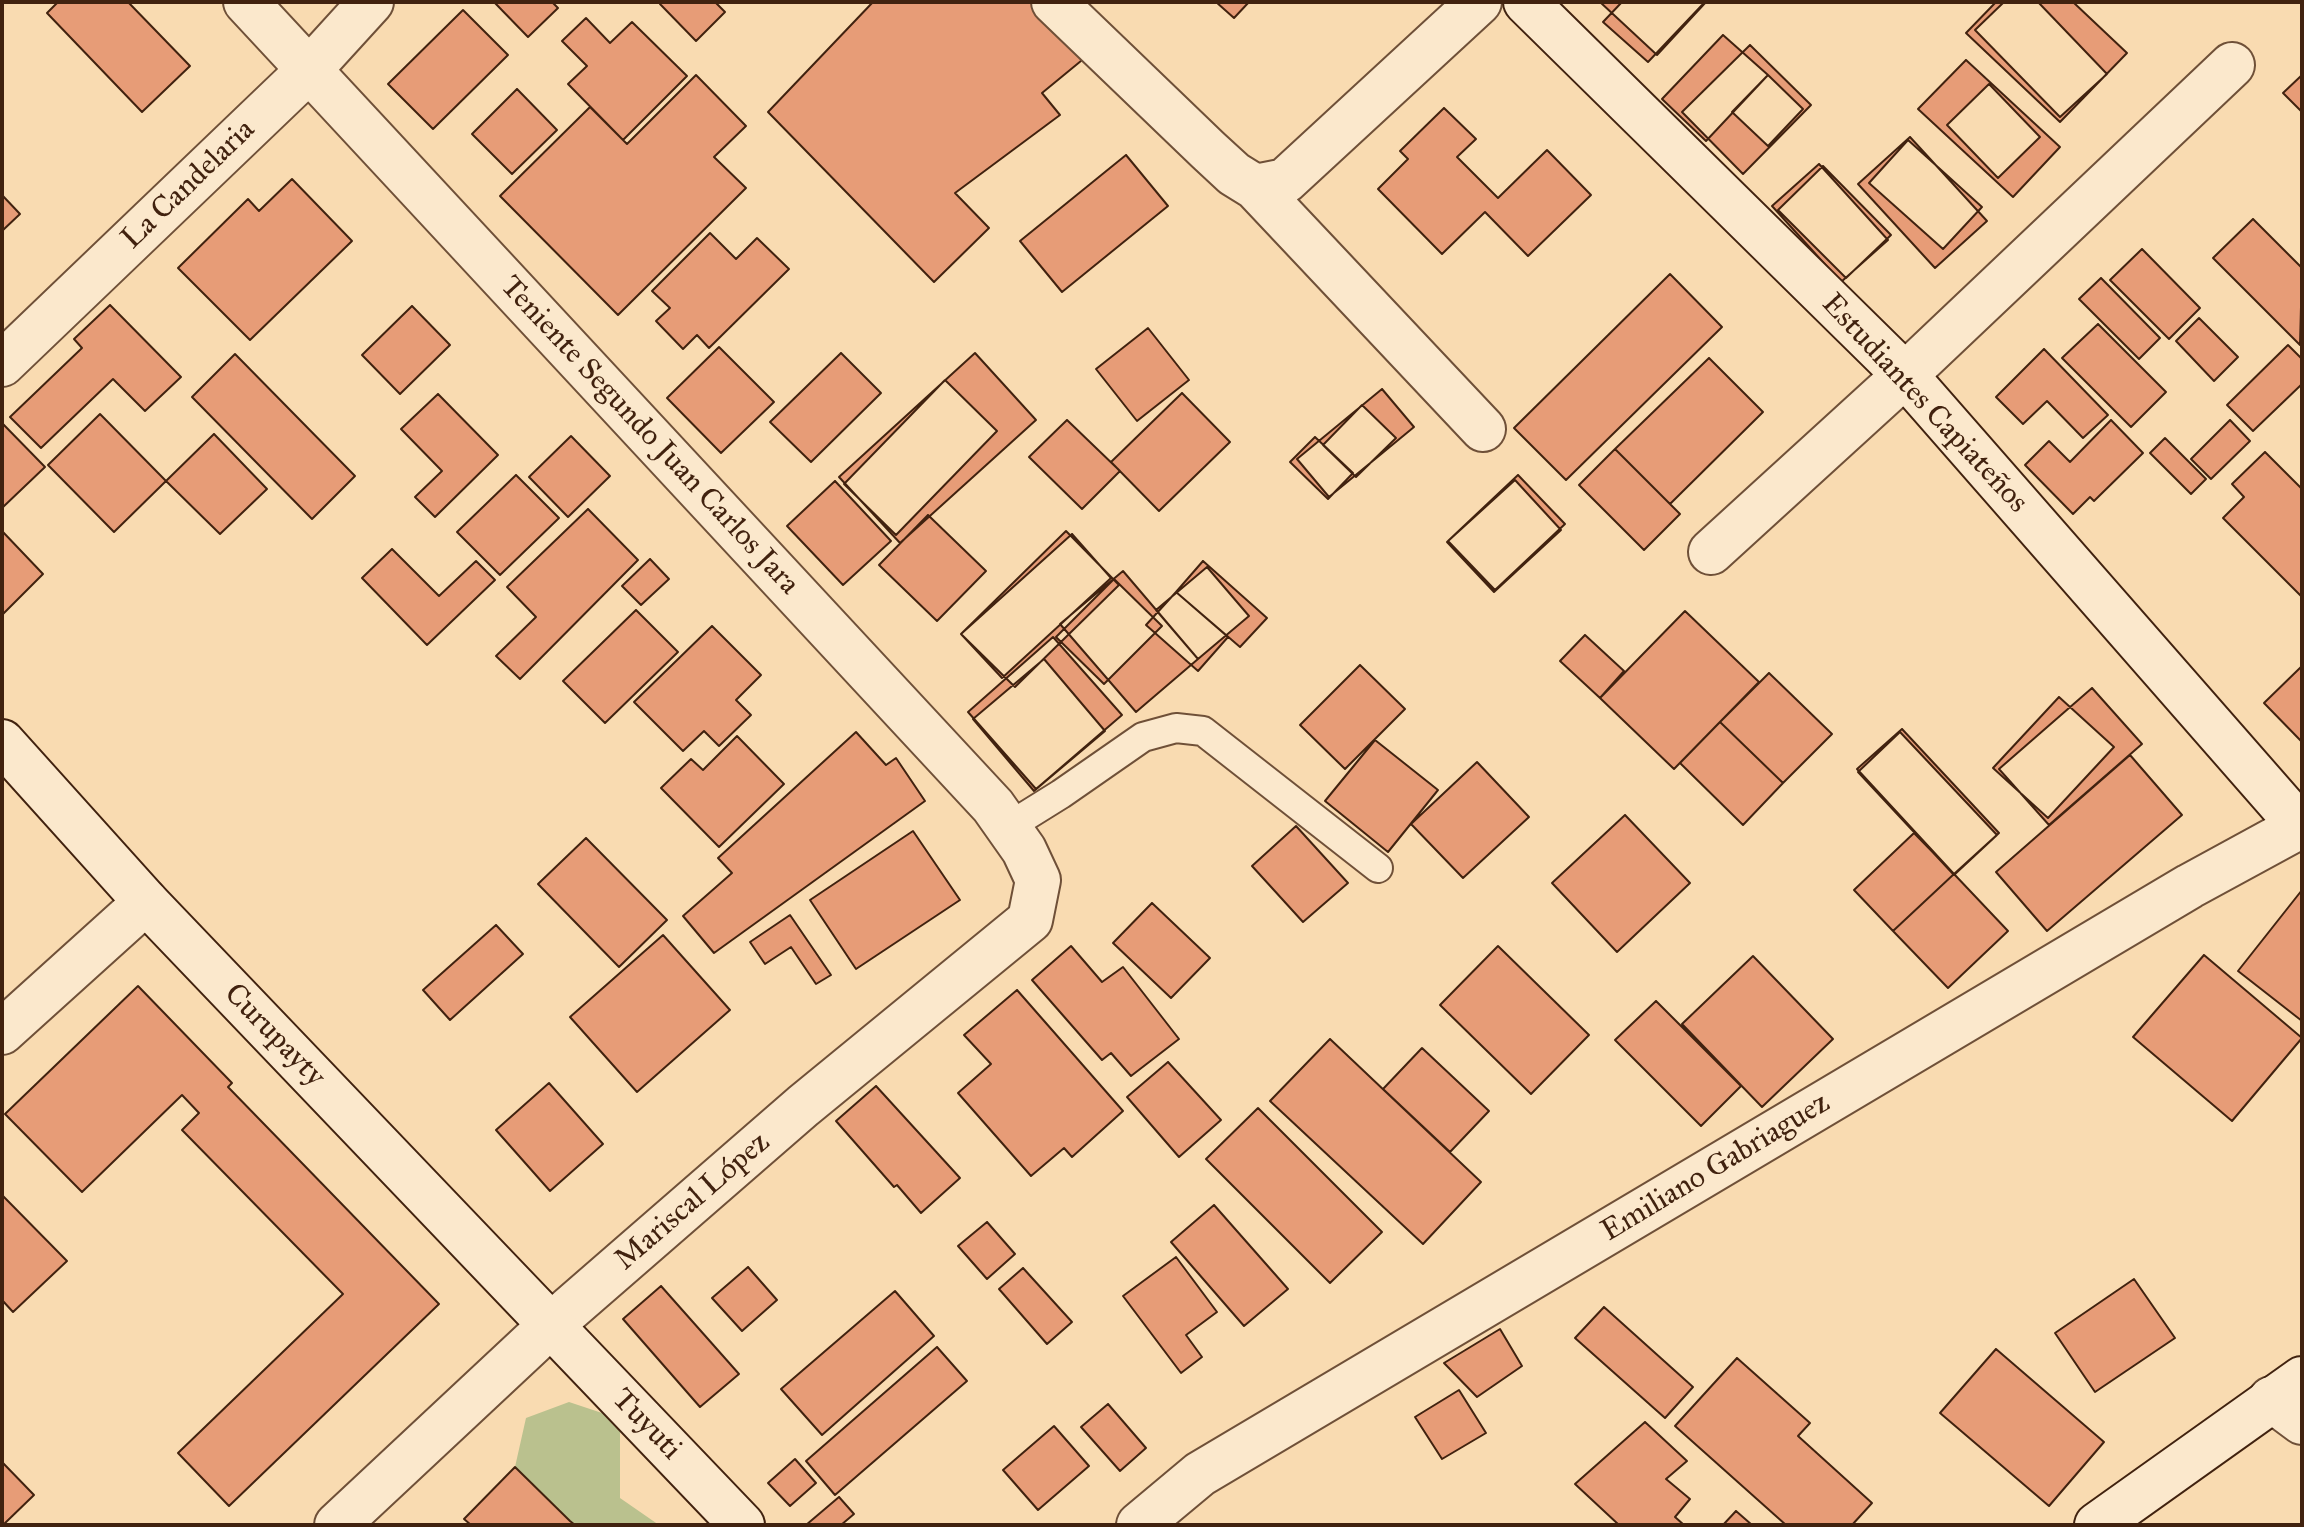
<!DOCTYPE html>
<meta charset="utf-8">
<style>
body{margin:0}
#map{position:relative;width:2304px;height:1527px;overflow:hidden;background:#f9dbb1;font-family:"IM FELL Great Primer",serif}
canvas{display:block}
.frame{position:absolute;inset:0;border:4px solid #41220f;pointer-events:none}
</style>
<div id="map">
<canvas width="2304" height="1527"></canvas>
<div class="frame"></div>
</div>
<script>
const c = document.querySelector('canvas').getContext('2d');
c.lineJoin = 'round';
function fill(path, color) { c.fillStyle = color; c.fill(path, 'evenodd'); }
const shape = rows => new Path2D(rows.map(r => 'M' + r).join(''));
function strokePath(path, color, width, dash) { c.strokeStyle = color; c.lineWidth = width; c.lineCap = dash ? 'butt' : 'round'; c.setLineDash(dash || []); c.stroke(path); }
function write(font, color, halo, rows, align = 'center') {
  c.font = font + ' "IM FELL Great Primer",serif'; c.lineWidth = 6; c.setLineDash([]); c.textBaseline = 'middle'; c.strokeStyle = halo; c.fillStyle = color; for (const [text, x, y, turn = 0] of rows) {
    c.save(); c.translate(x, y); c.rotate((+turn || 0) * Math.PI / 180); c.textAlign = isNaN(turn) ? turn : align; if (halo) c.strokeText(text, 0, 0); c.fillText(text, 0, 0); c.restore();
  }
}
const green = shape([
 [569,1402,620,1419,620,1498,659,1525,575,1525,515,1467,526,1418]
]);
const building = shape([
 [58,2,128,2,190,66,142,112,47,13,58,2],
 [494,2,552,2,558,8,528,37,494,2],
 [662,2,715,2,725,12,696,41,660,4,662,2],
 [873,2,1035,2,1087,56,1042,93,1060,115,955,193,989,228,934,282,768,112,873,2],
 [1216,2,1249,2,1234,18,1216,2],
 [1600,2,1706,2,1657,55,1600,2],
 [1622,2,1701,2,1703,4,1648,62,1603,22,1622,2],
 [1996,2,2073,2,2127,53,2060,122,1966,33,1996,2],
 [2004,2,2038,2,2107,74,2060,117,1975,30,2004,2],
 [463,10,508,55,433,129,388,84,463,10],
 [586,18,610,43,632,22,687,76,623,140,568,84,587,66,562,41,586,18],
 [1723,35,1768,75,1706,141,1662,99,1723,35],
 [1750,45,1811,105,1743,174,1682,112,1750,45],
 [1966,60,2060,147,2013,197,1918,109,1966,60],
 [696,75,746,126,714,157,746,188,618,315,500,196,590,107,627,144,696,75],
 [1768,75,1803,109,1768,146,1732,112,1768,75],
 [2302,75,2302,112,2283,93,2302,75],
 [1989,84,2040,137,1998,178,1947,125,1989,84],
 [517,89,557,130,512,174,472,134,517,89],
 [1444,108,1476,139,1457,157,1498,198,1547,150,1591,195,1528,256,1485,212,1442,254,1378,189,1408,159,1400,151,1444,108],
 [1910,137,1987,221,1935,268,1858,184,1910,137],
 [1908,140,1982,207,1943,249,1869,183,1908,140],
 [1126,155,1168,206,1062,292,1020,241,1126,155],
 [1819,164,1888,240,1841,282,1772,206,1819,164],
 [1823,166,1891,235,1846,278,1778,210,1823,166],
 [292,179,352,241,250,340,178,268,248,199,259,211,292,179],
 [2,195,20,214,2,231,2,195],
 [2253,219,2302,268,2300,345,2213,258,2253,219],
 [710,233,736,259,757,238,789,269,709,348,697,335,683,349,656,321,670,308,652,291,710,233],
 [2142,249,2200,308,2169,339,2110,280,2142,249],
 [1670,274,1722,327,1566,480,1514,428,1670,274],
 [2101,278,2160,338,2139,359,2079,299,2101,278],
 [110,305,181,377,145,411,113,379,41,448,10,417,82,348,74,339,110,305],
 [412,306,450,345,400,394,362,355,412,306],
 [2199,318,2238,357,2214,381,2176,341,2199,318],
 [2098,324,2166,392,2131,427,2062,358,2098,324],
 [1148,328,1189,380,1137,421,1096,369,1148,328],
 [2288,345,2302,359,2302,384,2253,431,2227,405,2288,345],
 [719,347,774,402,721,453,667,398,719,347],
 [2044,349,2108,415,2083,438,2047,401,2023,424,1996,397,2044,349],
 [841,353,881,393,811,462,770,422,841,353],
 [975,353,1036,420,900,543,839,477,975,353],
 [235,354,355,476,312,519,192,397,235,354],
 [1709,358,1763,412,1670,504,1615,449,1709,358],
 [945,380,997,431,896,535,844,484,945,380],
 [1382,389,1414,427,1329,497,1297,459,1382,389],
 [1182,393,1230,442,1159,511,1111,462,1182,393],
 [438,394,498,455,435,517,415,497,442,471,401,429,438,394],
 [1362,405,1396,438,1356,477,1323,445,1362,405],
 [100,414,166,481,114,532,48,465,100,414],
 [1067,420,1120,471,1082,509,1029,457,1067,420],
 [2111,420,2143,453,2094,501,2090,497,2073,514,2025,465,2049,441,2070,462,2111,420],
 [2230,420,2250,441,2211,479,2191,459,2230,420],
 [2,423,45,467,2,508,2,423],
 [214,434,267,489,220,534,166,481,214,434],
 [571,436,610,476,568,517,529,477,571,436],
 [1315,437,1353,473,1328,499,1290,462,1315,437],
 [2165,438,2206,479,2191,494,2150,453,2165,438],
 [1615,449,1680,514,1644,550,1579,485,1615,449],
 [2265,452,2302,489,2302,597,2223,518,2244,497,2232,484,2265,452],
 [516,475,559,518,500,575,457,532,516,475],
 [1518,475,1565,524,1495,590,1448,541,1518,475],
 [1515,480,1561,530,1494,592,1447,542,1515,480],
 [835,481,891,541,843,585,787,526,835,481],
 [588,509,638,560,520,679,496,656,536,617,507,587,588,509],
 [928,515,986,571,937,621,879,565,928,515],
 [2,531,43,574,2,615,2,531],
 [1066,531,1119,585,1015,687,961,634,1066,531],
 [1072,534,1111,578,1002,678,961,634,1072,534],
 [392,549,439,596,476,561,495,580,427,645,362,578,392,549],
 [650,559,669,579,641,605,622,586,650,559],
 [1203,561,1267,618,1240,647,1176,592,1203,561],
 [1207,567,1249,616,1198,659,1156,610,1207,567],
 [1123,571,1198,659,1136,712,1060,624,1123,571],
 [1114,579,1162,626,1104,684,1056,637,1114,579],
 [1176,592,1228,637,1198,671,1146,625,1176,592],
 [636,610,678,652,605,723,563,681,636,610],
 [1685,611,1759,682,1674,769,1600,698,1685,611],
 [712,626,761,675,736,700,751,715,719,746,704,731,683,751,634,702,712,626],
 [1585,635,1624,671,1600,698,1560,661,1585,635],
 [1053,637,1122,715,1036,789,968,712,1053,637],
 [1044,659,1105,731,1034,791,973,719,1044,659],
 [1360,665,1405,709,1345,769,1300,725,1360,665],
 [2302,666,2302,742,2264,703,2302,666],
 [1769,673,1832,734,1783,783,1720,722,1769,673],
 [2092,688,2142,744,2049,825,1999,769,2092,688],
 [2059,697,2114,747,2048,818,1993,768,2059,697],
 [1720,722,1783,783,1743,825,1680,763,1720,722],
 [1902,729,1999,833,1954,874,1857,769,1902,729],
 [856,732,886,765,896,758,925,801,714,953,683,916,732,873,718,858,856,732],
 [1900,732,1997,835,1954,875,1858,772,1900,732],
 [737,736,784,784,719,847,661,788,691,759,703,770,737,736],
 [1375,740,1438,790,1388,852,1325,801,1375,740],
 [2130,755,2182,815,2047,931,1996,872,2130,755],
 [1477,762,1529,817,1463,878,1411,824,1477,762],
 [1625,815,1690,883,1617,952,1552,883,1625,815],
 [1296,826,1348,883,1303,922,1252,866,1296,826],
 [913,831,960,900,856,969,810,900,913,831],
 [1914,833,1954,874,1893,931,1854,890,1914,833],
 [586,838,667,920,619,967,538,884,586,838],
 [1954,874,2008,931,1948,988,1893,931,1954,874],
 [2302,890,2302,1021,2238,971,2302,890],
 [1152,903,1210,958,1171,998,1113,943,1152,903],
 [790,915,831,975,816,984,791,947,765,964,750,942,790,915],
 [496,925,523,954,450,1020,423,990,496,925],
 [663,935,730,1010,637,1092,570,1017,663,935],
 [1071,946,1102,982,1123,967,1179,1039,1131,1076,1111,1053,1102,1060,1032,980,1071,946],
 [1498,946,1589,1035,1531,1094,1440,1005,1498,946],
 [2204,955,2302,1038,2232,1121,2133,1037,2204,955],
 [1753,956,1833,1039,1762,1107,1682,1024,1753,956],
 [138,986,232,1083,228,1087,439,1304,229,1506,178,1453,343,1294,182,1130,199,1113,182,1095,82,1192,5,1114,138,986],
 [1017,990,1123,1111,1072,1157,1064,1148,1031,1176,958,1093,991,1064,964,1035,1017,990],
 [1656,1001,1741,1086,1701,1126,1615,1040,1656,1001],
 [1330,1039,1481,1182,1423,1244,1270,1101,1330,1039],
 [1422,1048,1489,1111,1450,1152,1383,1089,1422,1048],
 [1168,1062,1221,1120,1179,1157,1127,1097,1168,1062],
 [549,1083,603,1144,550,1191,496,1130,549,1083],
 [876,1086,960,1178,921,1213,897,1185,894,1187,836,1121,876,1086],
 [1258,1108,1382,1232,1330,1283,1206,1159,1258,1108],
 [2,1195,67,1261,13,1312,2,1300,2,1195],
 [1214,1205,1288,1289,1244,1326,1171,1242,1214,1205],
 [987,1222,1015,1254,987,1279,958,1246,987,1222],
 [1176,1257,1217,1312,1186,1335,1202,1357,1181,1373,1123,1296,1176,1257],
 [748,1267,777,1300,742,1331,712,1298,748,1267],
 [1023,1268,1072,1322,1047,1344,999,1289,1023,1268],
 [2134,1279,2175,1338,2095,1392,2055,1333,2134,1279],
 [661,1286,739,1374,700,1407,623,1319,661,1286],
 [895,1291,934,1336,822,1435,781,1389,895,1291],
 [1604,1307,1693,1387,1665,1418,1575,1338,1604,1307],
 [1500,1329,1522,1366,1477,1397,1444,1363,1500,1329],
 [937,1347,967,1381,835,1495,806,1461,937,1347],
 [1996,1349,2104,1442,2049,1506,1940,1413,1996,1349],
 [1737,1358,1810,1423,1798,1436,1872,1503,1852,1525,1786,1525,1675,1426,1737,1358],
 [1459,1390,1486,1433,1442,1459,1415,1417,1459,1390],
 [1108,1404,1146,1448,1120,1471,1081,1427,1108,1404],
 [1645,1422,1687,1461,1666,1479,1690,1499,1675,1517,1684,1525,1619,1525,1575,1484,1645,1422],
 [1054,1426,1089,1466,1038,1510,1003,1470,1054,1426],
 [795,1459,816,1483,790,1506,768,1483,795,1459],
 [2,1462,34,1495,3,1525,2,1525,2,1462],
 [515,1467,570,1521,575,1525,471,1525,464,1519,515,1467],
 [839,1497,854,1514,841,1525,806,1525,839,1497],
 [1736,1511,1752,1525,1723,1525,1736,1511]
]);
const lane = shape([
 [1008,827,1061,794,1143,737,1176,728,1203,731,1378,868]
]);
const street = shape([
 [246,2,993,806,1024,850,1038,880,1030,920,803,1106,551,1325,337,1525],
 [1054,2,1208,150,1234,174,1255,187,1285,181,1479,2],
 [1255,187,1483,429],
 [2,364,309,70,371,2],
 [1711,552,1905,375,2232,65],
 [2,1032,146,902],
 [2271,1399,2302,1422],
 [1139,1525,1200,1474,2190,886,2300,826]
]);
const secondary = shape([
 [1526,2,1905,375,2300,826,2302,825],
 [2,742,146,902,742,1525],
 [2097,1525,2302,1379]
]);
const streetNames = [
 ["La Candelaria",189,185,-44],
 ["Estudiantes Capiateños",1924,404,47],
 ["Teniente Segundo Juan Carlos Jara",649,436,47],
 ["Curupayty",274,1036,46],
 ["Emiliano Gabriaguez",1716,1168,-31],
 ["Mariscal López",693,1202,-41],
 ["Tuyuti",646,1425,46]
];
fill(green, '#bac18e');
fill(building, '#e79c77');
strokePath(building, '#41220f', 2);
strokePath(lane, '#6f5038', 32);
strokePath(street, '#6f5038', 48);
strokePath(secondary, '#41220f', 48);
strokePath(lane, '#fbe8cc', 28);
strokePath(street, '#fbe8cc', 44);
strokePath(secondary, '#fbe8cc', 44);
write('30px', '#41220f', '#fbe8cc', streetNames);
</script>
